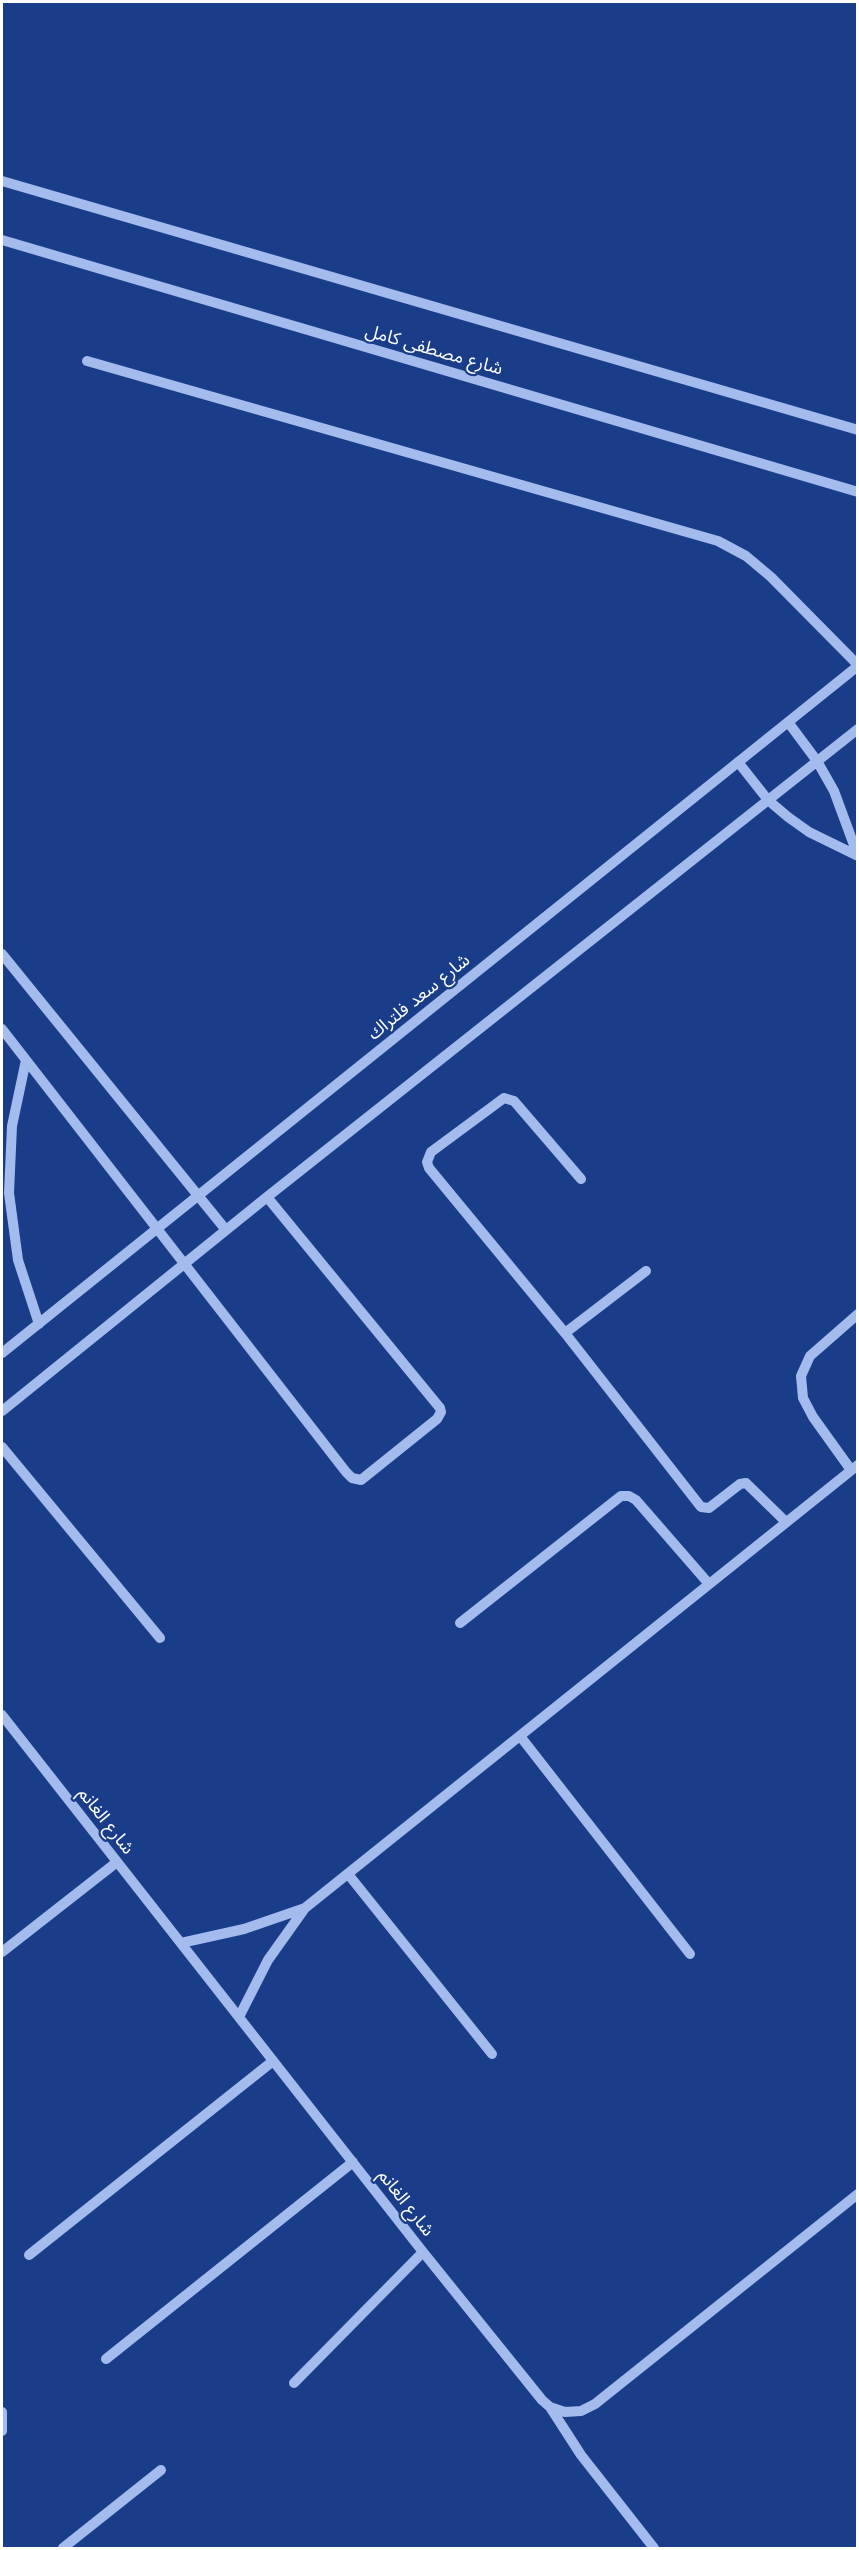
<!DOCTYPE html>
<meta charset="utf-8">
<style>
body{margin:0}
#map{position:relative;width:859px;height:2550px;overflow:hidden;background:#193d89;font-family:Inter,sans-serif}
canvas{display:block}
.frame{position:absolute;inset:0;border:3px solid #fff;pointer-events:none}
</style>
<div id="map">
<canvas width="859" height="2550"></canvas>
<div class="frame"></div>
</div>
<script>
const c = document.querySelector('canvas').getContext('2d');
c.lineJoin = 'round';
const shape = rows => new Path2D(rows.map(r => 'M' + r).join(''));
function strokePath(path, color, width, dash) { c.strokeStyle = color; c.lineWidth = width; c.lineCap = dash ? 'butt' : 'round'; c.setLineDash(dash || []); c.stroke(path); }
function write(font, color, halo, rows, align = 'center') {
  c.font = font + ' Inter,"Noto Sans Arabic",sans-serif'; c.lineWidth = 4.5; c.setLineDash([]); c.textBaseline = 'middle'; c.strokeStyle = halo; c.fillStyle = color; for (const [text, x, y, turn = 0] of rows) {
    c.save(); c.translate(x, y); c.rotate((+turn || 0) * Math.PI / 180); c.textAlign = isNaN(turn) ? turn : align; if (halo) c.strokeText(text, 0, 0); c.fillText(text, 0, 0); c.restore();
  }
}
const minor = shape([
 [2,181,858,430],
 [2,240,858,492],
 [87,361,718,541,746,556,771,577,858,665],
 [788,722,817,761,834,791,858,856],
 [738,762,768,800,788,817,809,832,856,855],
 [2,954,226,1230],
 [2,1029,346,1472,352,1478,361,1480,437,1419,441,1412,440,1408,267,1197],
 [26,1060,12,1126,9,1193,18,1260,39,1324],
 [581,1179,514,1101,504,1098,431,1152,427,1162,429,1168,565,1333,701,1507,709,1508,740,1484,746,1483,786,1522],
 [565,1333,646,1271],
 [2,1353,858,666],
 [2,1411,267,1197,858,729],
 [2,1447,160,1638],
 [851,1470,813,1417,803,1398,801,1376,810,1356,858,1314],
 [460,1623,621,1496,629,1496,636,1500,709,1584],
 [2,1715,423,2252,542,2400,550,2407,565,2412,581,2411,595,2404,858,2194],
 [520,1736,690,1954],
 [348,1874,492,2054],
 [181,1943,244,1929,305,1908],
 [2,1952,117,1862],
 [239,2017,268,1960,305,1908,858,1465],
 [29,2255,273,2061],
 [106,2359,353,2162],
 [294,2383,423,2252],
 [550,2407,581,2455,654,2548],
 [2,2412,2,2431],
 [63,2548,161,2470]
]);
const streetNames = [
 ["شارع مصطفى كامل",434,350,16],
 ["شارع سعد فلتراك",419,997,-39],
 ["شارع الغانم",106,1821,52],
 ["شارع الغانم",406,2203,52]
];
strokePath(minor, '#a3bbed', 10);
write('18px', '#fff', '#193d89', streetNames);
</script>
